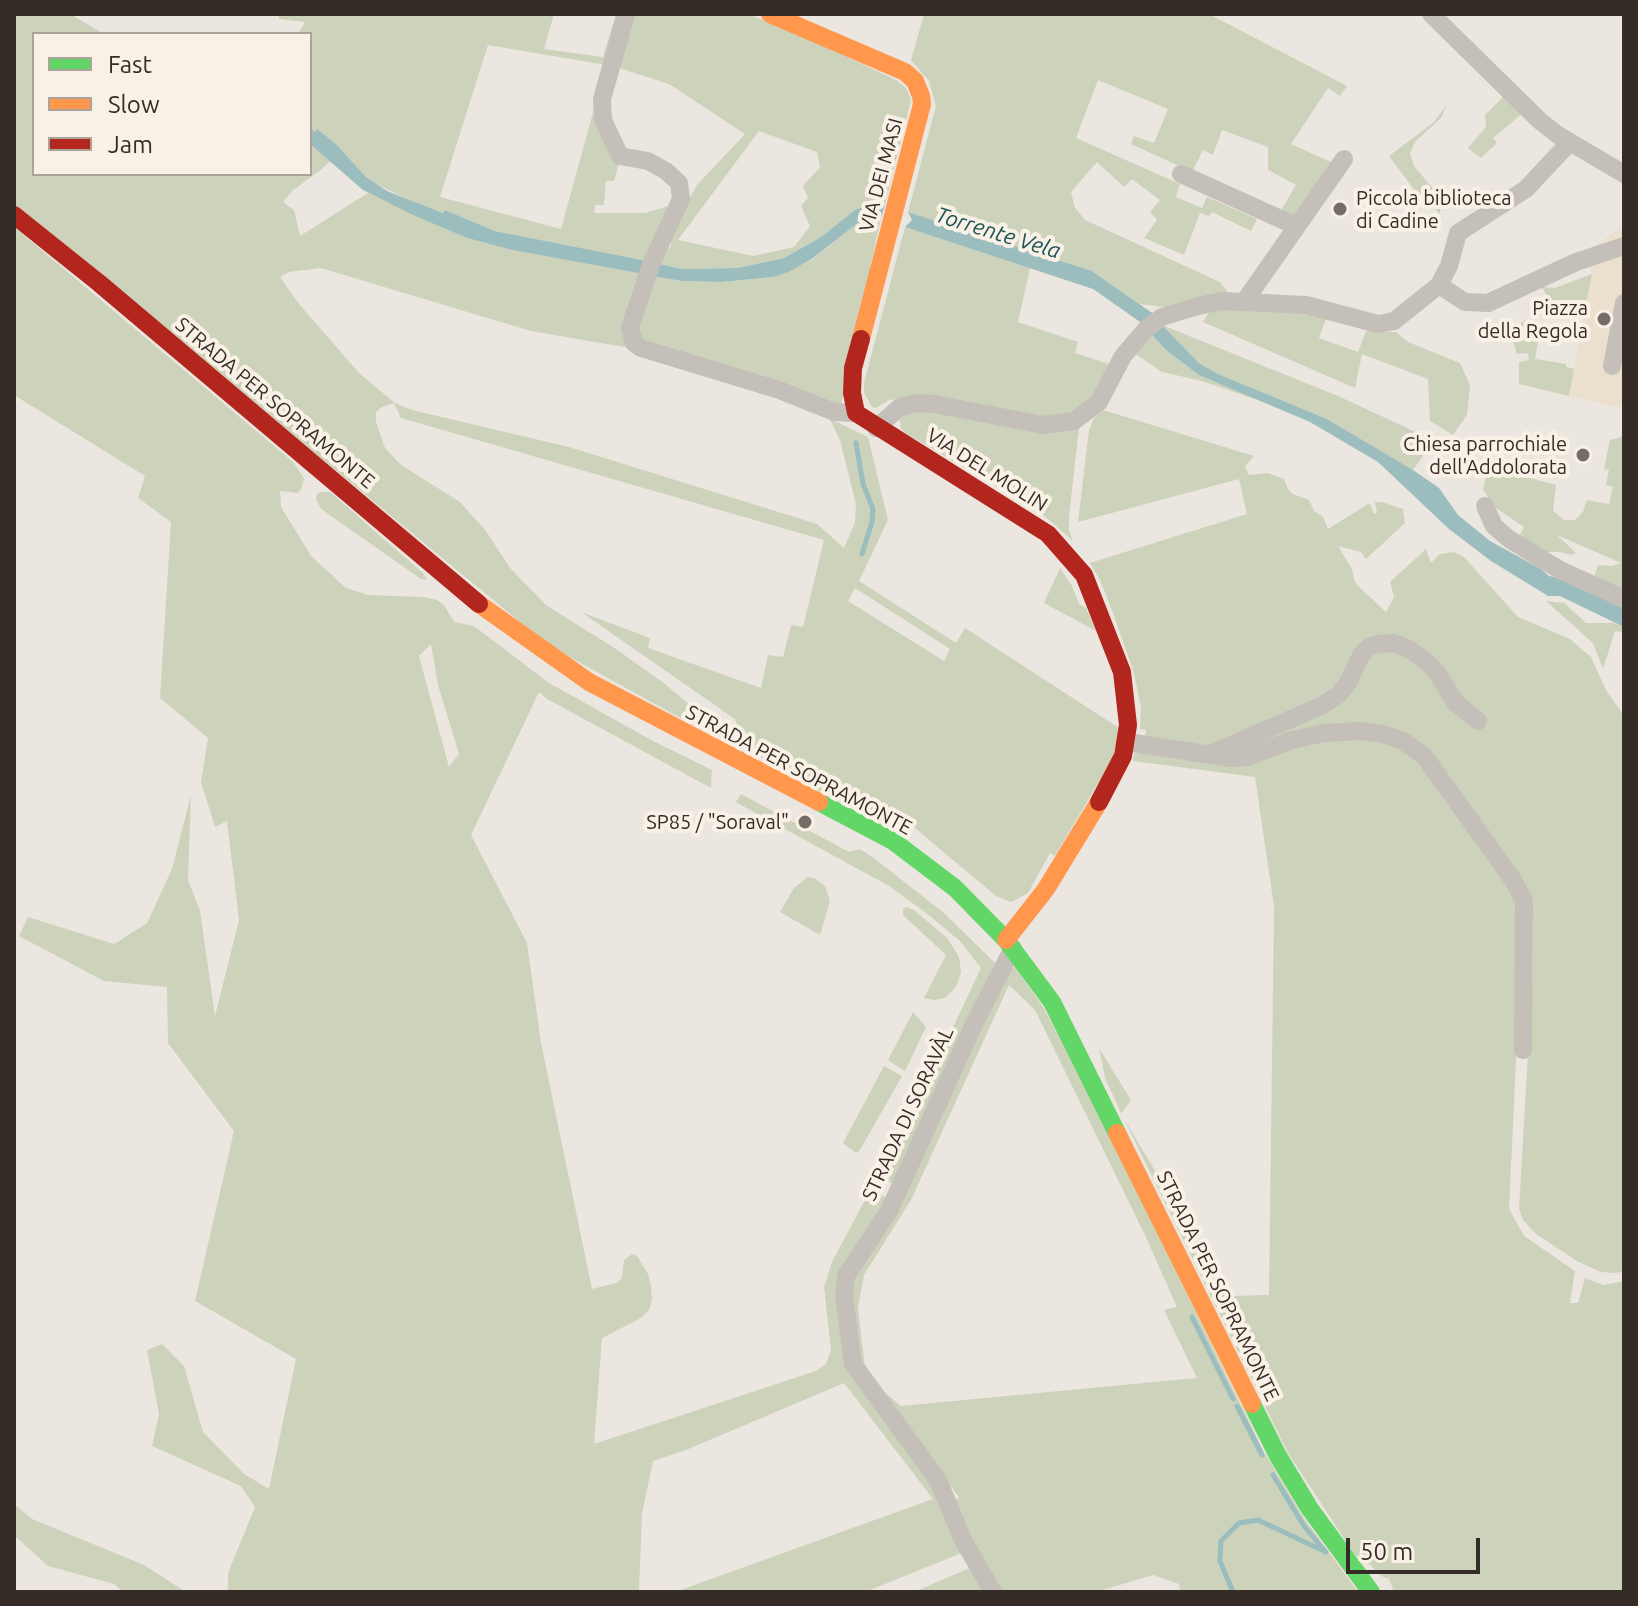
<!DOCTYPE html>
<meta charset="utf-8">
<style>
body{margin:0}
#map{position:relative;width:1638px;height:1606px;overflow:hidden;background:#ece6e0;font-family:Ubuntu,sans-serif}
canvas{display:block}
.frame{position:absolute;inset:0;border:16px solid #362c27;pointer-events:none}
.legend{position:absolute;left:32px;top:32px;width:280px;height:144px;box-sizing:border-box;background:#f9f1e6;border:2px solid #aba29a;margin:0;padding:10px 14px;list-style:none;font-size:24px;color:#362c27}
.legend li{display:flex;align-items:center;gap:16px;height:40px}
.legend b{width:40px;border:2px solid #aba29a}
.scale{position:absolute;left:1346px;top:1538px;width:134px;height:36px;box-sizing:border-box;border:4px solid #362c27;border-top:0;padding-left:10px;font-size:24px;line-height:28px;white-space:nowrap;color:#362c27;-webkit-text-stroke:6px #f9f1e6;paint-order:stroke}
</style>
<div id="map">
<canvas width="1638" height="1606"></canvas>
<div class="frame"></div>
<ul class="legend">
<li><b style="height:10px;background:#63d668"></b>Fast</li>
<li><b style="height:10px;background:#ff974d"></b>Slow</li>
<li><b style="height:10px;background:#b3261e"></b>Jam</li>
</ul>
<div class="scale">50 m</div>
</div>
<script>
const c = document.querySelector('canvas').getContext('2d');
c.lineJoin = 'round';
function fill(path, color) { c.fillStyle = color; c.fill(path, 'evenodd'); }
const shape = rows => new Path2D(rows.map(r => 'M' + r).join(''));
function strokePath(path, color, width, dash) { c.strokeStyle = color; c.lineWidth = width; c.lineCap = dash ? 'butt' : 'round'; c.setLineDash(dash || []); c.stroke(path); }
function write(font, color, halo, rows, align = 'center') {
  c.font = font + ' Ubuntu,sans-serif'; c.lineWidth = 8; c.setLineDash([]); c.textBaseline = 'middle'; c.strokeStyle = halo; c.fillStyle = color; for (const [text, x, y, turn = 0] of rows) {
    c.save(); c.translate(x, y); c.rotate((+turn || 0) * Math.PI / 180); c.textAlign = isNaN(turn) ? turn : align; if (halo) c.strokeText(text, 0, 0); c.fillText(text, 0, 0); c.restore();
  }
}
const green = shape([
 [14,14,70,14,104,34,34,34,34,174,310,174,310,144,331,160,322,169,292,191,283,202,294,210,300,236,368,193,467,238,512,250,643,274,630,348,531,331,321,268,289,272,280,277,299,304,359,373,395,403,412,410,569,447,817,524,844,548,855,523,856,504,840,440,830,419,868,437,888,520,859,581,956,643,965,628,1119,728,1113,758,1055,856,1050,853,1028,893,1011,902,996,896,915,828,841,797,838,802,765,760,744,744,735,719,581,612,650,638,648,648,761,688,768,655,783,657,791,625,803,627,824,540,401,418,394,403,382,407,376,412,376,422,385,448,401,465,460,502,486,531,510,568,546,605,616,649,665,684,709,721,707,730,702,730,548,645,14,206],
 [855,588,950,649,944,661,848,601],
 [278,14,554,14,544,49,603,57,616,14,621,14,606,65,488,45,440,197,561,229,600,87,619,163,614,181,606,181,604,205,595,205,594,213,645,213,675,204,647,261,495,231,445,210,443,213,412,201,376,184,366,177,335,143,318,130,316,132,310,129,310,34,298,34,305,22,279,19],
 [633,14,748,14,802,36,896,80,906,88,911,100,885,205,855,210,821,237,784,258,737,268,681,269,656,263,671,246,670,233,697,185,745,134,669,84,616,67],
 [759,131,817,152,820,167,803,186,808,198,801,206,810,226,794,247,753,256,678,240],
 [924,14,1209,14,1347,86,1340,96,1328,88,1291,144,1333,163,1293,218,1280,212,1296,185,1268,170,1268,147,1222,130,1213,155,1203,150,1192,172,1131,144,1134,136,1154,143,1168,109,1098,80,1076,138,1180,184,1176,197,1202,208,1207,197,1257,219,1251,231,1212,212,1209,216,1200,213,1184,255,1144,238,1157,220,1150,212,1160,200,1132,179,1124,187,1097,162,1071,192,1075,208,1085,220,1220,282,1228,293,1163,307,1140,304,1092,271,908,212,936,106,929,81,911,60],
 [1506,94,1523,113,1493,138,1497,143,1481,158,1468,148,1486,127,1485,115],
 [1446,106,1442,117,1415,142,1410,153,1414,166,1441,198,1440,214,1413,188,1389,156,1434,122],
 [874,217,881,218,841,405,645,345,637,330,652,276,682,281,722,282,773,277,812,260,859,222],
 [14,227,293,462,304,478,302,487,298,493,280,491,281,507,311,556,346,588,368,595,423,597,437,600,444,605,454,622,474,626,549,683,653,741,712,770,711,788,547,699,539,692,471,835,527,943,541,1043,592,1289,616,1283,622,1278,624,1260,632,1254,637,1256,648,1274,651,1286,652,1300,649,1310,641,1318,602,1338,594,1444,816,1371,826,1364,831,1350,824,1287,832,1262,867,1196,874,1171,881,1163,888,1165,981,968,960,941,925,912,889,886,743,806,736,802,741,794,849,852,860,849,875,859,944,913,995,963,895,1185,886,1180,880,1194,889,1200,849,1258,843,1352,941,1496,964,1552,865,1592,675,1592,933,1499,844,1383,686,1450,653,1461,642,1513,639,1592,228,1592,228,1573,255,1507,241,1486,152,1446,159,1414,147,1350,162,1344,184,1366,203,1432,244,1474,269,1489,296,1359,195,1301,234,1131,168,1043,167,987,104,981,19,936,28,917,114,944,147,923,172,869,191,795,188,880,200,911,215,1016,239,920,227,821,215,827,201,782,208,738,160,698,171,522,138,498,145,476,14,395],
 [431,644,438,685,459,754,449,767,419,656],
 [905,227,1030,268,1018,322,1078,342,1075,353,1112,365,1096,394,1083,407,1053,420,913,397,889,400,876,408,872,407,864,393,864,383],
 [1592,274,1585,310,1578,309,1576,316,1549,312,1550,302,1542,287,1555,288],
 [1225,305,1327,316,1319,338,1358,352,1366,331,1396,332,1408,342,1460,363,1470,385,1467,415,1453,435,1430,421,1428,379,1362,354,1355,388,1203,322,1212,306],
 [1525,320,1526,324,1541,324,1535,359,1566,364,1566,367,1575,369,1569,396,1519,384,1519,362,1529,360,1528,353,1517,354,1510,332],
 [1162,325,1338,396,1431,439,1428,449,1413,470,1327,419,1218,374,1199,363],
 [1151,334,1167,351,1199,375,1275,406,1202,381,1162,372,1134,353],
 [916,409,1079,428,1069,516,1069,531,1073,541,1042,514,904,432,901,428,899,416],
 [1103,410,1254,456,1245,466,1249,475,1268,473,1284,479,1288,489,1293,494,1309,500,1314,511,1323,517,1328,529,1368,504,1370,504,1374,514,1377,513,1375,502,1382,502,1403,509,1405,523,1366,559,1361,552,1338,546,1352,569,1354,580,1358,586,1386,612,1394,597,1390,582,1426,549,1431,563,1440,554,1454,552,1464,557,1518,617,1570,639,1591,657,1606,690,1624,716,1624,1271,1616,1273,1601,1272,1577,1261,1536,1234,1523,1220,1519,1209,1533,967,1530,895,1394,731,1227,753,1323,709,1384,639,1335,690,1205,749,1145,739,1146,730,1140,729,1141,708,1134,673,1113,613,1100,580,1090,563,1247,514,1239,479,1078,522,1089,430,1094,418],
 [1624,436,1623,563,1624,593,1594,578,1598,565,1612,566,1621,563,1557,535,1576,553,1571,555,1560,552,1543,552,1519,537,1524,527,1496,508,1483,490,1489,460,1494,459,1499,463,1497,472,1503,471,1556,485,1553,511,1564,520,1575,520,1583,512,1587,500,1609,504,1613,487,1606,485,1609,470,1604,469,1610,440],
 [321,492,330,492,423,573,427,580,421,579,321,509,316,499,317,494],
 [1060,568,1072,586,1079,604,1086,608,1096,631,1044,603],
 [1546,601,1564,603,1586,623,1613,623,1624,627,1624,632,1615,631,1603,669,1593,643],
 [1332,738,1392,742,1416,757,1518,902,1519,996,1509,1209,1524,1236,1575,1271,1570,1303,1578,1303,1585,1278,1603,1285,1624,1281,1624,1592,1390,1592,1393,1589,1389,1579,1381,1576,1363,1558,1355,1555,1288,1453,1121,1113,1105,1078,1099,1048,1131,1100,1121,1114,1230,1296,1269,1295,1274,906,1255,777,1133,761,1134,753,1281,751],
 [807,877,814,878,825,886,830,901,820,935,780,912,794,888],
 [906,907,914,910,948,939,959,957,961,972,956,987,945,998,934,1000,924,998,946,955,903,915,903,909],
 [1015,967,1043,1007,1091,1097,1264,1452,1304,1518,1358,1592,1180,1592,1179,1584,1153,1575,1096,1592,1000,1592,969,1539,953,1502,959,1497,866,1377,854,1346,849,1286,865,1252,896,1207,997,989,1008,971],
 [1009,985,1035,1010,1144,1233,1177,1307,1164,1310,1197,1378,901,1406,866,1377,858,1308,864,1275,911,1200],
 [913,1012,926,1027,905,1071,888,1060],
 [884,1066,902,1076,860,1150,856,1153,843,1143],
 [14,1504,32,1519,144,1565,186,1592,123,1592,114,1584,48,1566,14,1535],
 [972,1567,988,1592,914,1592]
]);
const plaza = shape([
 [1624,225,1624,402,1618,408,1569,396,1592,274,1588,263,1589,251]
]);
const water = shape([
 [310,129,316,132,317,129,335,143,366,177,387,191,443,213,445,210,495,231,647,261,643,274,512,250,467,238,411,214,363,190,310,144],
 [867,205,885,205,881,218,874,217,859,222,812,259,788,272,773,277,722,282,682,281,652,276,656,263,681,269,737,268,784,258,821,237,855,210],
 [908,212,1092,271,1155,315,1143,324,1093,289,905,227,912,220],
 [1162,325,1199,363,1218,374,1327,419,1413,470,1439,488,1458,515,1490,541,1541,569,1549,576,1575,581,1624,604,1624,627,1560,596,1548,596,1491,561,1449,529,1378,462,1310,422,1199,375,1167,351,1151,334]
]);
const stream = shape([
 [856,443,863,484,873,509,872,522,862,554],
 [1192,1317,1233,1399],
 [1237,1406,1262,1455],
 [1273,1475,1304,1526,1324,1550],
 [1233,1592,1220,1561,1221,1541,1239,1523,1258,1520,1326,1552]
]);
const street = shape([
 [626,14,602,99,603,120,620,156,648,161,666,171,679,183,681,199,652,262,633,318,630,328,634,343,641,348,779,390,834,412,856,413],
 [1431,14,1540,121,1558,135,1624,174],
 [1181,174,1296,226],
 [1439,285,1449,266,1458,233,1526,189,1570,142],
 [1244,302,1344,159],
 [1612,366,1624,303],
 [876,428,900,407,917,403,934,404,1043,425,1074,421,1099,402,1123,356,1146,329,1162,317,1198,306,1222,301,1306,305,1378,324,1394,321,1439,285,1465,302,1488,303,1576,262,1624,246],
 [1485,506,1494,526,1509,539,1560,570,1624,599],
 [1127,742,1231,758,1247,757,1292,740,1324,733,1360,731,1383,734,1403,741,1425,757,1513,880,1524,900,1523,1050],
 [1210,754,1321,706,1338,695,1348,683,1361,655,1369,647,1378,644,1393,643,1405,647,1422,658,1436,671,1455,702,1478,721],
 [993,1592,963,1540,938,1480,853,1364,844,1296,846,1276,889,1211,975,1022,1013,948]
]);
const fast = shape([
 [819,802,893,841,955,888,1006,940,1052,1002,1117,1133],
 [1252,1404,1278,1456,1310,1509,1371,1592]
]);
const slow = shape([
 [770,14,905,72,915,81,921,96,922,104,861,339],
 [479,604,589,682,819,802],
 [1006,940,1046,889,1099,802],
 [1117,1133,1252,1404]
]);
const jam = shape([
 [14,215,99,283,479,604],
 [861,339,853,368,852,393,856,413,1048,534,1084,575,1122,672,1128,725,1123,756,1099,802]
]);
const markers = [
 [1340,209,8,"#766d68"],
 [1604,319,8,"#766d68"],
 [1583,455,8,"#766d68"],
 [805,822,8,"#766d68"]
];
const streetNames = [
 ["VIA DEI MASI",881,175,-75],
 ["STRADA PER SOPRAMONTE",275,403,40],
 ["VIA DEL MOLIN",987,470,32],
 ["STRADA PER SOPRAMONTE",799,770,28],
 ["STRADA DI SORAVÀL",908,1114,-65],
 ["STRADA PER SOPRAMONTE",1218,1286,64]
];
const poiNames = [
 ["Piccola biblioteca",1356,198,"left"],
 ["di Cadine",1356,221,"left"],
 ["Piazza",1588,308],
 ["della Regola",1588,331],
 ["Chiesa parrochiale",1567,444],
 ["dell'Addolorata",1567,467],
 ["SP85 / \"Soraval\"",789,822]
];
const waterNames = [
 ["Torrente Vela",998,233,17]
];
fill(green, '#cdd2ba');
fill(plaza, '#ebdfce');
fill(water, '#9bbdbe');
strokePath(stream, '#9bbdbe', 5);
strokePath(street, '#c5bfb9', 18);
strokePath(fast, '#63d668', 18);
strokePath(slow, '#ff974d', 18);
strokePath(jam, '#b3261e', 18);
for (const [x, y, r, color] of markers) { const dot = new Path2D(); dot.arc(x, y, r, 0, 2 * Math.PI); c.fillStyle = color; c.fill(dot); strokePath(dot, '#f9f1e6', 3); }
write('20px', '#362c27', '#f9f1e6', streetNames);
write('20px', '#362c27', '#f9f1e6', poiNames, 'right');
write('italic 22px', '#1c5258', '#f9f1e6', waterNames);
</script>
